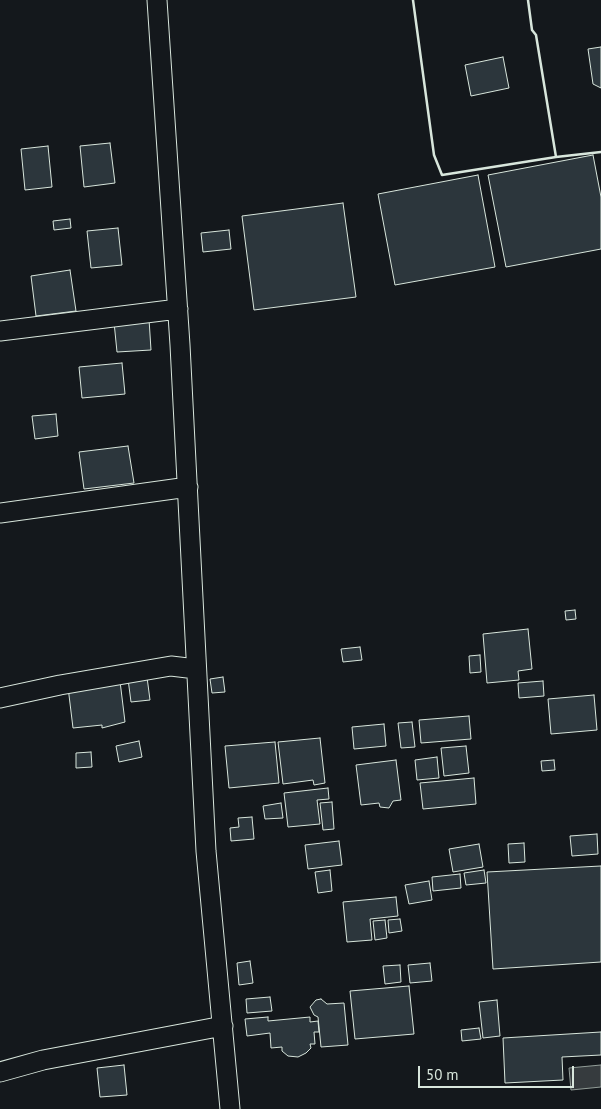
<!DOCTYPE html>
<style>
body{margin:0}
#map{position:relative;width:601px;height:1109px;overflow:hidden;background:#14181c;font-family:"PT Sans",sans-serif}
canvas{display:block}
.scale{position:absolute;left:418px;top:1066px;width:156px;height:22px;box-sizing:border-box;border:2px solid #d8e6dc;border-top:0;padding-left:6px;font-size:15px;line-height:18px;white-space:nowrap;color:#d8e6dc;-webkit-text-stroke:4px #14181c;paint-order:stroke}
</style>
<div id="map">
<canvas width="601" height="1109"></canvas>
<div class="scale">50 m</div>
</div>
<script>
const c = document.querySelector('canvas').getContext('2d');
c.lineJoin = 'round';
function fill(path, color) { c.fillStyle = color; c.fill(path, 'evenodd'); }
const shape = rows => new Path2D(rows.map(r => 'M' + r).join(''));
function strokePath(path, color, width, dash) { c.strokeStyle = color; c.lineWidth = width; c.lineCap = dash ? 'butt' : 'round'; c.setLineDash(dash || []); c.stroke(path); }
const water = shape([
 [601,1065,601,1087,571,1090,569,1068,601,1065]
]);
const building = shape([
 [601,47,601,88,593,84,588,49,601,47],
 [503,57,509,88,471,96,465,65,503,57],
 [110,143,115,183,84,187,80,146,110,143],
 [48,146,52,187,25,190,21,149,48,146],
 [593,155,601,197,601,249,506,267,488,175,593,155],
 [478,175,495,267,395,285,378,194,478,175],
 [343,203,356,297,254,310,242,216,343,203],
 [70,219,71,228,54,230,53,221,70,219],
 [118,228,122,265,91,268,87,231,118,228],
 [229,230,231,249,203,252,201,233,229,230],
 [70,270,76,311,36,316,31,276,70,270],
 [149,319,151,350,117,352,114,322,149,319],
 [122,363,125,394,82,398,79,367,122,363],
 [56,414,58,436,35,439,32,416,56,414],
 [128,446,134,483,84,489,79,452,128,446],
 [575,610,576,619,566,620,565,611,575,610],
 [528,629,532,669,518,671,519,680,487,683,483,634,528,629],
 [360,647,362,660,343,662,341,649,360,647],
 [480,655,481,672,470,673,469,656,480,655],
 [147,677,150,700,131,702,128,679,147,677],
 [223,677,225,692,212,693,210,679,223,677],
 [120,681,125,722,102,728,102,725,73,728,68,687,120,681],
 [543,681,544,696,519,698,518,683,543,681],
 [594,695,597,730,551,734,548,699,594,695],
 [469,716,471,739,421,743,419,720,469,716],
 [412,722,415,747,401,748,398,723,412,722],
 [384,724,386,746,354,749,352,727,384,724],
 [320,738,325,783,314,785,313,780,283,784,278,742,320,738],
 [139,741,142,757,119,762,116,746,139,741],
 [275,742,279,783,229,788,225,746,275,742],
 [466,746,469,773,444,776,441,748,466,746],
 [91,752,92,767,76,768,76,753,91,752],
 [437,757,439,778,417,780,415,760,437,757],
 [396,760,401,800,393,801,389,808,380,807,379,803,361,805,356,765,396,760],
 [554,760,555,770,542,771,541,761,554,760],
 [474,778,476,804,423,809,420,783,474,778],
 [328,788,329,799,317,800,320,824,288,827,284,793,328,788],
 [332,802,334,829,323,830,320,803,332,802],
 [281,803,283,818,265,819,263,806,281,803],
 [252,817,254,839,231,841,230,828,239,827,238,818,252,817],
 [597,834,598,854,572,856,570,836,597,834],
 [339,841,342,865,308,869,305,845,339,841],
 [524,843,525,862,509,863,508,844,524,843],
 [479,844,483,867,453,872,449,849,479,844],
 [601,866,601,962,493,969,487,872,601,866],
 [330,870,332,891,318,893,315,872,330,870],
 [484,870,486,883,466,885,464,873,484,870],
 [460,874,461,888,433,891,432,877,460,874],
 [429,881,432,900,409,904,405,885,429,881],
 [396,897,398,916,370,919,372,940,347,942,343,902,396,897],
 [400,919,402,931,389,933,388,920,400,919],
 [385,920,387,938,375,940,373,921,385,920],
 [250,961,253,983,239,985,237,963,250,961],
 [430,963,432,981,410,983,408,965,430,963],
 [400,965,401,982,385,984,383,966,400,965],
 [409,986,414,1034,355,1039,350,991,409,986],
 [270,997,272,1011,247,1013,246,999,270,997],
 [321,999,327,1004,344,1003,348,1045,321,1047,318,1017,314,1015,310,1007,316,1000,321,999],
 [497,1000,500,1036,483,1038,479,1002,497,1000],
 [268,1017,268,1021,310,1017,310,1022,318,1021,319,1032,314,1032,315,1044,310,1044,311,1048,306,1053,298,1057,288,1056,282,1051,282,1047,271,1048,270,1033,247,1036,245,1019,268,1017],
 [479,1028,481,1039,462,1041,461,1030,479,1028],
 [601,1032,601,1055,562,1057,563,1080,505,1083,503,1038,601,1032],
 [124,1065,127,1095,100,1097,97,1068,124,1065]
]);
const street = shape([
 [157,0,180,345,206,851,230,1109],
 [0,331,178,309],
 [0,513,188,487],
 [0,698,60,685,171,666,196,669],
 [0,1072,43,1060,223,1026]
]);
const wall = shape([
 [413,0,434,155,442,175,556,157],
 [528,0,532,30,536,35,556,157,601,152]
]);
fill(water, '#363b3e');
strokePath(water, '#939e99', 1);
fill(building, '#2c363c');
strokePath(building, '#d8e6dc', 1);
strokePath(street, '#d8e6dc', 21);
strokePath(street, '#14181c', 19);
strokePath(wall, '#d8e6dc', 2.5);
</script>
